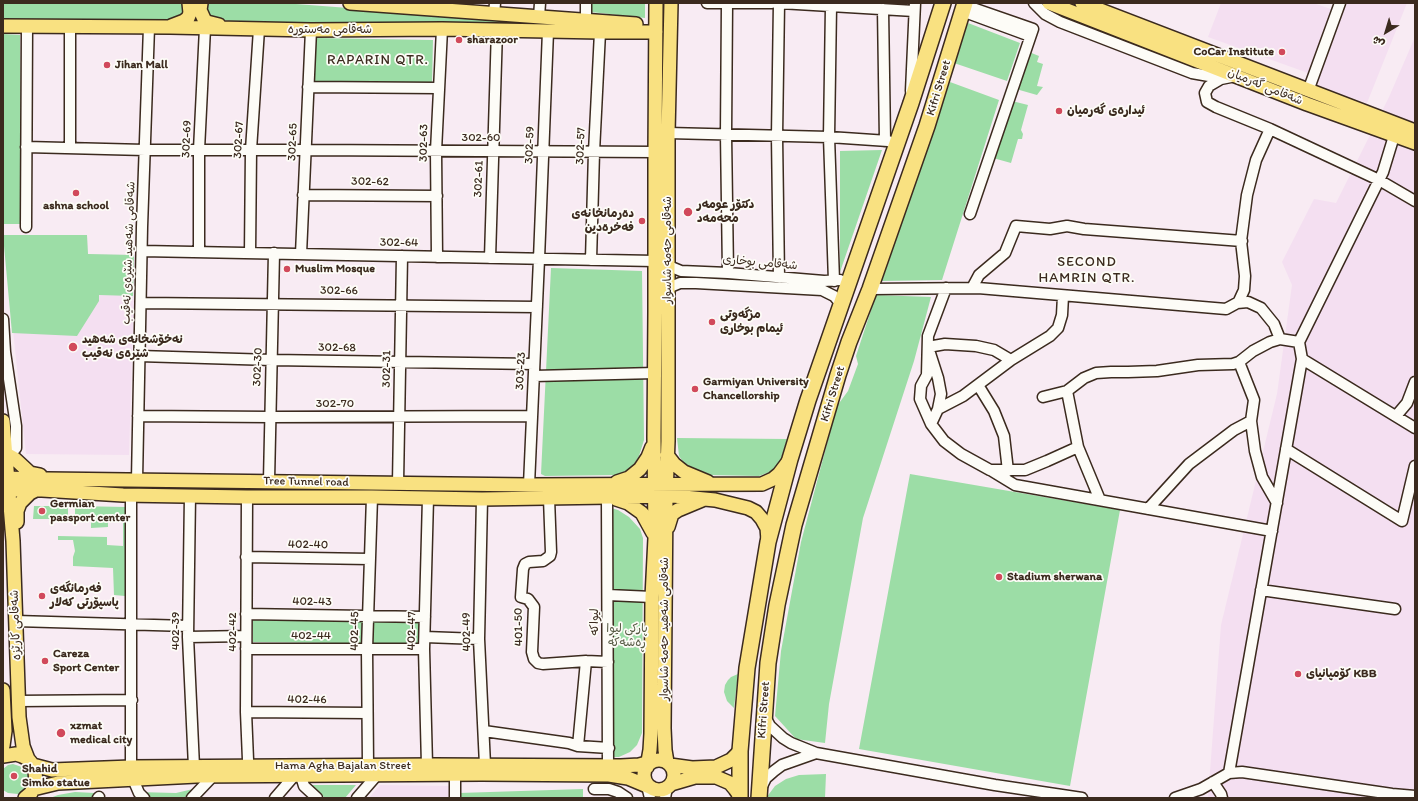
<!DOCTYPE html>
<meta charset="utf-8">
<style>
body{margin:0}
#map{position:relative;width:1418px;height:801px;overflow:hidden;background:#f8ebf3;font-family:Itim,"Playpen Sans Arabic",sans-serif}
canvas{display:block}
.frame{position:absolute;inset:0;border:4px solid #3b2a1e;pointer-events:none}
.north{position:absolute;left:1366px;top:12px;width:40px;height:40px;-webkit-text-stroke:3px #fdfcf7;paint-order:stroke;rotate:218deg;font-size:11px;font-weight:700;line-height:16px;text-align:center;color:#3b2a1e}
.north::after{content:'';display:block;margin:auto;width:14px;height:18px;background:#3b2a1e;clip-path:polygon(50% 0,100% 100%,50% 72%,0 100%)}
</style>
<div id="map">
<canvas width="1418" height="801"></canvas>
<div class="frame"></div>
<div class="north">ش</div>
</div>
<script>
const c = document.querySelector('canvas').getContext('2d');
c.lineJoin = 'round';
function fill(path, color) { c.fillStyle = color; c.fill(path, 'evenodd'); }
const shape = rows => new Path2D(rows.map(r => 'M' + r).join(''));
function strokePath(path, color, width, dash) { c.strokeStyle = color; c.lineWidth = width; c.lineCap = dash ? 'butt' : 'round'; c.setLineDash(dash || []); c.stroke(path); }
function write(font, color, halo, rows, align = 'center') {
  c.font = font + ' Itim,"Playpen Sans Arabic",sans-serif'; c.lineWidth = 3.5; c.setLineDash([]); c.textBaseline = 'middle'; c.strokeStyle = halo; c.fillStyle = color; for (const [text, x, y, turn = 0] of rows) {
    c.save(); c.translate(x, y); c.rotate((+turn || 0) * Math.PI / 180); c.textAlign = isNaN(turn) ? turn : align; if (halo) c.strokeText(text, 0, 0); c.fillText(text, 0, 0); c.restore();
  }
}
const built = shape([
 [1221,3,1313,3,1331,9,1308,73,1208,37],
 [1345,3,1407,3,1367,103,1315,85],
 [1415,37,1415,798,1208,798,1221,625,1277,394,1292,285,1282,262,1314,199,1336,203,1389,97],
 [3,235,87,235,88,254,135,255,129,455,26,454],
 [380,785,449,786,449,798,369,798]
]);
const green = shape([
 [3,3,186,3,184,16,172,19,112,21,3,20],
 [208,3,296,4,507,20,598,25,402,25,248,23,211,19,205,7],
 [592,3,645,3,645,18,591,12],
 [968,23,1020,43,1007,81,954,63],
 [3,34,20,35,22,224,3,224],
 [315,38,433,40,432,85,314,83],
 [1029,52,1039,56,1037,62,1043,64,1037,86,1043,87,1037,95,1016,89],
 [950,82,999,100,942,280,882,281],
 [1012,101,1028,105,1021,130,1023,134,1022,139,1018,139,1011,163,993,158],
 [882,150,840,272,840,151],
 [3,235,87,235,88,254,134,255,133,296,99,295,99,301,77,336,12,333],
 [551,268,642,271,644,440,639,456,634,464,628,470,617,475,545,476,541,474],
 [876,295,931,297,914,361,863,518,829,704,825,743,796,739,775,716,781,651,801,542,837,406,848,391,858,364,856,356],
 [677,438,787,439,781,459,777,466,770,472,759,476,707,475,700,472,684,463,679,456],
 [910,474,1120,510,1070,786,859,749],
 [34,506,68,506,68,517,54,517,54,521,51,521,50,519,33,519],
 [75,506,126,507,125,596,114,595,113,568,73,566,73,557,75,551,73,540,58,540,58,536,107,537,107,545,123,546,123,519,108,519,108,527,91,528,91,519,79,519,79,517,75,517],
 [611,508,618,510,629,517,640,529,643,538,642,733,637,745,630,752,619,757,613,757],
 [253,620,419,621,419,644,253,642],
 [738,674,734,708,727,701,724,692,725,685,728,680,731,677],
 [13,764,22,767,26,770,29,779,26,789,18,794,8,793,3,790,3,769,8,765],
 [826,774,825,798,766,798,775,786,786,779,799,775],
 [311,785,356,785,345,798,325,798],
 [193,789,184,798,143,798,137,792,176,793],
 [583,789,583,798,459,798,459,793],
 [75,792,95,793,91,798,50,798,58,795]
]);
const minor = shape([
 [707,3,772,3],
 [779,3,777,136,779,278],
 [780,3,914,11],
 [1034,3,1045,14,1060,22,1192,73,1209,76,1223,74],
 [727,4,726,134,728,273],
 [964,5,1033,29,970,214],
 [831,6,829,137,834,281],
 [883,9,885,141],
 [962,11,1030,36],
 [494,14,495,3],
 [539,17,540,3],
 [586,20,586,3],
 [1236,76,1221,79,1209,86,1205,93,1207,102,1216,107,1270,129,1379,180,1415,201],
 [308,87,438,88],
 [911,91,915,3],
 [1308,91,1340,3],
 [668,133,829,137,888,141,897,144],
 [26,147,145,150,306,150,655,152],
 [70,148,70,26],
 [303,195,437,196],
 [26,227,27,26],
 [142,251,655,261],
 [199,252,199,150,205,28],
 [250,253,251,150,259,29],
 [301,254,311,30],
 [437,257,436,151,442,29],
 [490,258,497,29],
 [591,260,594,152,600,32],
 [669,266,681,271,728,273,824,281,840,280],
 [668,288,680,283,696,283,822,290,834,296,841,304],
 [946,288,928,336,927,375,921,386,920,399,931,424,944,441,961,454,990,470,1025,470,1047,461,1078,447,1067,391],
 [972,288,979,275,1005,253,1016,226,1050,229,1067,226,1084,229,1242,241],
 [870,289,978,288,1226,309,1237,303,1248,302,1261,308,1274,324,1280,339],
 [141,303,537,307],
 [1238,303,1244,290,1245,276,1241,241,1247,195,1256,160,1270,129],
 [3,319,5,352,16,426,16,448,12,453,6,454],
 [139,356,272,360,534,364],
 [1302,359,1415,428],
 [534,376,655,373],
 [978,385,994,411,1004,436,1008,471],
 [1043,397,1067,391,1084,378,1096,373,1111,372,1128,372,1157,371,1198,365,1233,364,1239,362,1253,351,1270,342,1280,339,1299,342],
 [938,409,963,396,1011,360,1050,336,1058,328,1062,315,1063,296],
 [138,416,270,417,532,416],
 [1396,416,1407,403,1415,382],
 [1251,421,1255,451,1262,477,1277,503],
 [931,424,938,409,941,394,938,378,928,347,945,344,976,346,994,350,1011,360],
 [1078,447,1100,500],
 [1286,449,1402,521,1415,466],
 [992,471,1015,485,1272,531],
 [137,480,142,227,149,27],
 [269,481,274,253],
 [398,483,402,256],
 [529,485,539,259,548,31],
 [190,495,188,637,194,767],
 [607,496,608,765],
 [549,498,551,552,550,556,543,561,529,562,525,564,523,569,521,597,528,599,534,607,532,652,534,659,538,663,543,664,586,661,608,662],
 [482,499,479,639,485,765],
 [1148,509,1189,464,1234,430,1251,421,1254,400,1239,362],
 [246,557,370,559],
 [1261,590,1395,609],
 [608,595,652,597],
 [246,614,425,617],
 [16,621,188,626],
 [188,637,246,636],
 [425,637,479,639],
 [246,649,424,649],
 [18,701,132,700],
 [246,712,367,713],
 [765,717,770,726,783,738,791,743,816,753,995,785,1082,798],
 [484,731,569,743,578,746,609,748],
 [578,746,586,661],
 [368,765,367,649,372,497],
 [427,765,424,649,428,498],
 [131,767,131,495],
 [247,767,248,760,246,712,247,497],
 [1229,773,1302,359,1299,342,1383,172,1394,136],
 [301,776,304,786,317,798],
 [133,779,139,793,144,798],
 [646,782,650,798],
 [1213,782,1221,794,1222,798],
 [761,788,766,778,774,771,782,765,816,753],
 [594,789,609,789,618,792,627,798],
 [98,798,99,797],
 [192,798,213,776],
 [275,798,294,776],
 [357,798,377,775],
 [455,798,455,774],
 [665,798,667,787],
 [1175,798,1201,789,1229,773,1242,772,1392,794,1415,796]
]);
const major = shape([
 [201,3,200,10,204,19,207,22,219,25],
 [350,3,636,24],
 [1049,3,1307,104,1415,143],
 [1082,3,1415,131],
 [3,26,170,27,311,30,442,29,600,32,656,32],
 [171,26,184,21,188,18,190,13,189,3],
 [3,421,13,541,19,717,23,746,28,759],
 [6,454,15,459,30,473,40,475],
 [667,455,674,464,684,472,708,482],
 [3,478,47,479,529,485,762,484,773,479,779,474,788,462],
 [617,482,629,478,640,469,648,457,652,447],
 [3,490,42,490,123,495,247,497,372,497,482,499,673,496,715,500,748,508,756,512,762,519,767,528,768,540],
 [616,499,628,503,642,513,653,533],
 [17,522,17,511,20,503,30,493,36,490],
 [668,527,672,514,678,510,702,500],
 [3,690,5,731,3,746],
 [3,756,16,754,22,756,28,759,33,765,35,771,36,783,31,793,25,798],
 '644 775a15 15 0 1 1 30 0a15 15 0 1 1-30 0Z',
 [667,762,665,750,664,728,666,496,668,441,668,133,671,3],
 [33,765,52,770,131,767,435,765,621,766,639,765,654,761],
 [670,765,692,768,716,767,731,760,740,751],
 [647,767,650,750,651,734,652,597,655,538,654,437,655,312,655,152,656,3],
 [671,784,695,777,716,777,730,783,735,789,740,796],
 [33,789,58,783,197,776,482,774,609,775,628,778,652,788]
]);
const highway = shape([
 [740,798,740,751,747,668,768,542,790,459,808,400,911,103,943,3],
 [759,798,768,663,777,605,794,525,838,375,849,342,870,289,927,126,965,3]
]);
const markers = [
 [459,40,4,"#d1495b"],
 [1282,52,4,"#d1495b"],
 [107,65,4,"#d1495b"],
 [1059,111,4,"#d1495b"],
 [76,193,4,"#d1495b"],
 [688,212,5,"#d1495b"],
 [642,221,4,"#d1495b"],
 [287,269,4,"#d1495b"],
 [712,322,4,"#d1495b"],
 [73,347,5,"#d1495b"],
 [695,389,4,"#d1495b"],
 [42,511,4,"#d1495b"],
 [999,577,4,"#d1495b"],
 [42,596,4,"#d1495b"],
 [45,661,4,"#d1495b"],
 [1298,674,4,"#d1495b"],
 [61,733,5,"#d1495b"],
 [14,776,4,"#d1495b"]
];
const streetNames = [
 ["شەقامی مەستورە",330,30],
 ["شەقامی گەرمیان",1265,87,22],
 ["Kifri Street",939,88,-73],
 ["302-60",481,138],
 ["302-69",187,139,-88],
 ["302-67",239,140,-87],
 ["302-65",293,142,-88],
 ["302-63",424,143,-89],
 ["302-59",530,145,-88],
 ["302-57",581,146,-88],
 ["302-61",479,179,-88],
 ["302-62",370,182,1],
 ["302-64",399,243,1],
 ["شەقامی حەمە شاسوار",668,250,-90],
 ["شەقامی شەهید شێرەی نەقیب",129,253,-88],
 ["شەقامی بوخاری",760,263,5],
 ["302-66",339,291,1],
 ["302-68",337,348,1],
 ["302-30",258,367,-88],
 ["302-31",387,369,-89],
 ["303-23",521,371,-87],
 ["Kifri Street",833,394,-73],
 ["302-70",335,404],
 ["Tree Tunnel road",306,482,1],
 ["402-40",308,545,1],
 ["402-43",312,602,1],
 ["لیواکە",595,622,-90],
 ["شەقامی کارێزە",16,625,-92],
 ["401-50",519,627,-91],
 ["شەقامی شەهید حەمە شاسوار",665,629,-90],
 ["402-39",176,631,-90],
 ["402-45",355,631,-89],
 ["402-47",412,631,-89],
 ["402-42",233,632,-90],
 ["402-49",467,632,-91],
 ["402-44",311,636],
 ["402-46",307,700,1],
 ["Kifri Street",764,710,-86],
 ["Hama Agha Bajalan Street",343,766]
];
const poiNames = [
 ["sharazoor",467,40],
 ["CoCar Institute",1274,52,"right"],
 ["Jihan Mall",115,65],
 ["ئیدارەی گەرمیان",1067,111],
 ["دکتۆر عومەر",697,205],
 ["محەمەد",697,219],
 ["ashna school",76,206,"center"],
 ["دەرمانخانەی",634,214,"right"],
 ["فەخرەدین",634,228,"right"],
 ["Muslim Mosque",295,269],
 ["مزگەوتی",720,315],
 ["ئیمام بوخاری",720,329],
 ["نەخۆشخانەی شەهید",82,340],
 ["شێرەی نەقیب",82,354],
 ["Garmiyan University",703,382],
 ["Chancellorship",703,396],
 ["Germian",50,504],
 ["passport center",50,518],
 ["Stadium sherwana",1007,577],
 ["فەرمانگەی",50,589],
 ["پاسپۆرتی کەلار",50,603],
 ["Careza",53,654],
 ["Sport Center",53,668],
 ["کۆمپانیای KBB",1306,674],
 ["xzmat",70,726],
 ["medical city",70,740],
 ["Shahid",22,769],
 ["Simko statue",22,783]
];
const parkNames = [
 ["پارکی لیوا",627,629],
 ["ڕەشەکە",627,643]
];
const quarterNames = [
 ["RAPARIN QTR.",378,60],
 ["SECOND",1087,262],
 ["HAMRIN QTR.",1087,278]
];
fill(built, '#f4dff1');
fill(green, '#9cdda6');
strokePath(minor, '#3b2a1e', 13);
strokePath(major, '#3b2a1e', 16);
strokePath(highway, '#3b2a1e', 18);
strokePath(minor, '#fdfcf7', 10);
strokePath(major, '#f9e181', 13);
strokePath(highway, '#f9e181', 15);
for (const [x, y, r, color] of markers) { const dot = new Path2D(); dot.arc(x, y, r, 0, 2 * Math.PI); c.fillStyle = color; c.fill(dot); strokePath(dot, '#fdfcf7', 1.5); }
write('12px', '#3b2a1e', '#fdfcf7', streetNames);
write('bold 12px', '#3b2a1e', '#fdfcf7', poiNames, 'left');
write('12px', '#535740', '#fdfcf7', parkNames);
c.letterSpacing = '1px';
write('14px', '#3b2a1e', '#fdfcf7', quarterNames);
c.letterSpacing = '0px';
</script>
